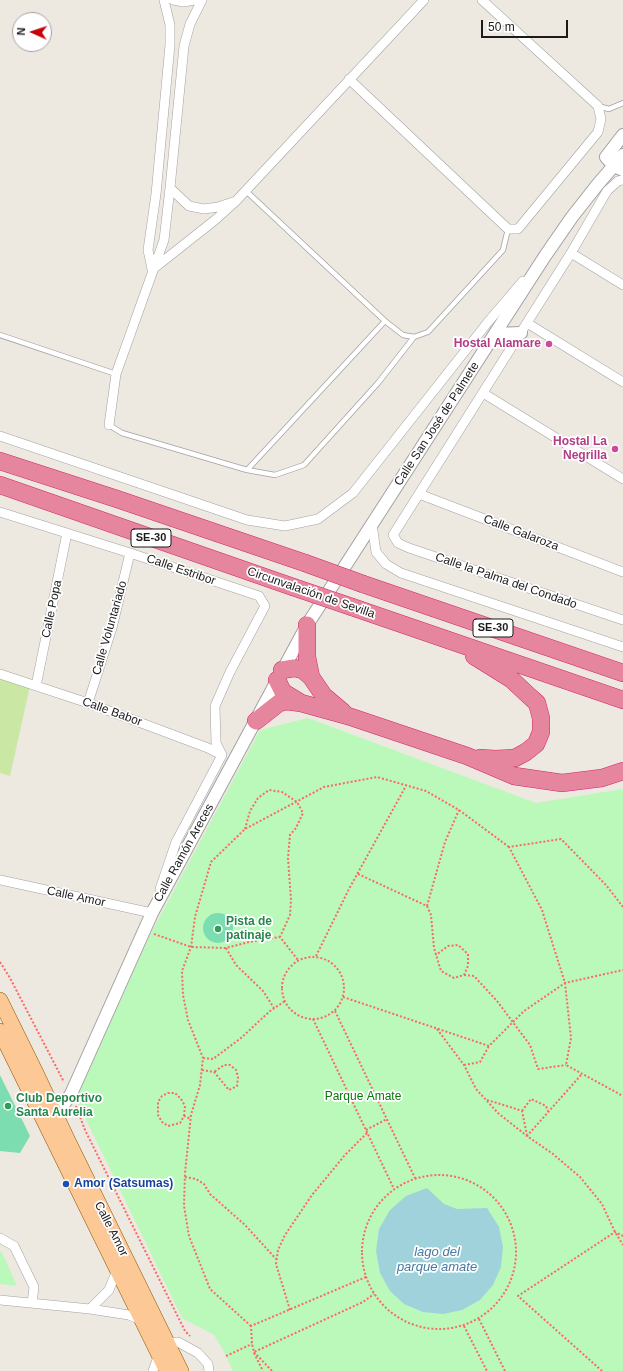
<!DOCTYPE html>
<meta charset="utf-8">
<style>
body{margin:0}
#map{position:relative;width:623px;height:1371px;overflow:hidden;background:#ede8e0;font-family:Arial,sans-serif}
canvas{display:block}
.north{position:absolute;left:12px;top:12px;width:40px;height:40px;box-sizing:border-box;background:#fff;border:1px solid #a4a4a4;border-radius:50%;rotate:273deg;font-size:11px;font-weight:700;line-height:16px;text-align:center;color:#1b1b1b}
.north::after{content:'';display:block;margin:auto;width:14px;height:18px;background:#c6000d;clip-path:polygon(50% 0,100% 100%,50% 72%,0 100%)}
.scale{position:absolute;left:481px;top:20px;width:87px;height:18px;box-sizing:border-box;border:2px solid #1b1b1b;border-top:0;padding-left:5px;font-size:12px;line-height:14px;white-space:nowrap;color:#1b1b1b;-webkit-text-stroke:3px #fff;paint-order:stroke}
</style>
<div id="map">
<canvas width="623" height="1371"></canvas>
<div class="north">N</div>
<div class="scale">50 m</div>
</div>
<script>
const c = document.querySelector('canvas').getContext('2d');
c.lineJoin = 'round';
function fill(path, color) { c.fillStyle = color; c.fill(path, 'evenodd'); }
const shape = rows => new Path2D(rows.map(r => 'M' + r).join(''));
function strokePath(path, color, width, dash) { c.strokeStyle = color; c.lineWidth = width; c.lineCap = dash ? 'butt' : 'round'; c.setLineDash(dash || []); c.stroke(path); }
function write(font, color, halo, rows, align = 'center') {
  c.font = font + ' Arial,sans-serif'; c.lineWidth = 3.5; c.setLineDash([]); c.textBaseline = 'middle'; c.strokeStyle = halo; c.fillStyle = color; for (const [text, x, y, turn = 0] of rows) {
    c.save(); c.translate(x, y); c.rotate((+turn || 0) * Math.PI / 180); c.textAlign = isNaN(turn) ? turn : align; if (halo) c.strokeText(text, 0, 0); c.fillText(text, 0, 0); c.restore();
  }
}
const grass = shape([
 [0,676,30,686,10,776,0,773]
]);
const park = shape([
 [308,718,536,803,623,789,623,1371,233,1371,223,1350,214,1335,182,1318,76,1099,151,933,260,730],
 [0,1251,2,1252,17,1286,0,1284]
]);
const pitch = shape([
 '203 928a15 15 0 1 1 30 0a15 15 0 1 1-30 0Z',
 [0,1075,30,1136,20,1153,0,1151]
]);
const water = shape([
 [427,1188,444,1204,457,1209,487,1208,499,1227,503,1247,501,1267,493,1285,480,1300,462,1310,443,1314,423,1312,404,1304,390,1291,380,1273,376,1251,379,1229,390,1210,406,1196]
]);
const path = shape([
 [245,829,250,811,258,798,269,790,282,792,297,802,303,813,296,828,290,835,288,858,291,900,290,915,280,937],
 [358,874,427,906,445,842,459,810],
 [427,906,431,915,434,948,441,971,454,978,464,975,468,966,468,954,458,945,448,946,436,955],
 [623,907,606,885,561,839,509,847,542,910,565,983,571,1038,566,1065,623,1096],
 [154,934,191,947,226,948,249,942,280,937,298,960],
 [226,948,236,965,263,991,274,1008],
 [316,956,349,889,406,786],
 '282 988a31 31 0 1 1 62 0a31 31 0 1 1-62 0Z',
 [0,962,10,978,64,1082],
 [464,975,474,976,497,1001,530,1045,538,1069,566,1065],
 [343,997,489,1046,524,1011,565,983,623,970],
 [335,1011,415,1178],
 [313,1019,394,1189],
 [437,1029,464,1065,476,1089,498,1113,527,1136],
 [203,1058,213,1059,241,1038,270,1011,285,1001],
 [464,1065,480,1062,489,1046],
 [202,1070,214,1072,229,1090,237,1086,238,1077,236,1070,230,1065,224,1065,214,1072],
 [581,1075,527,1136,553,1154,580,1177,602,1204,615,1232,623,1245],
 [487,1100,510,1107,522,1111,527,1135],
 [76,1106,85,1130,185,1331,190,1336],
 [522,1111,531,1099,546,1106,548,1111],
 [184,1116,185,1106,181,1099,175,1093,168,1093,162,1096,158,1102,158,1115,162,1122,168,1126,180,1123,184,1116,191,1119],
 [366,1130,387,1119],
 '362 1252a77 77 0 1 1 154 0a77 77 0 1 1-154 0Z',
 [185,1177,196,1179,204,1184,210,1194,245,1225,277,1260],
 [366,1277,251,1326,252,1344,254,1352,363,1302,374,1294],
 [290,1310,276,1264,278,1250,285,1235,312,1195,345,1155,367,1133],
 [479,1319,505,1371],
 [251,1326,210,1289,189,1236,184,1206,185,1173,191,1115,200,1085,203,1058,188,1020,183,995,182,971,191,947,195,917,211,862,245,829,324,787,377,777,426,791,459,810,509,847],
 [464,1326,487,1371],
 [254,1352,272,1371],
 [254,1353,263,1371],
 [226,1356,252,1344],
 [602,1371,518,1296,615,1232,623,1236]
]);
const service = shape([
 [598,106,609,109,623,103],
 [385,321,403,335,414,337,428,332,503,250,508,229],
 [0,335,116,374],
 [109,425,122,433,247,470,385,321,246,191],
 [247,470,275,475,304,465,378,383,414,337]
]);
const minor = shape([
 [173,0,184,2,194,0],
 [349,79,508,229,518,229,598,132,601,119,598,106,482,0],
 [623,180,618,181,607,191,571,253,393,535,398,543,409,548,623,620],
 [170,188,189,206,204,209,218,207,233,202],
 [571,253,623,285],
 [152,269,148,250,156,194,170,45,170,25,164,0],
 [153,269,215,220,236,201,424,0],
 [527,323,623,382],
 [483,393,623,479],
 [109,425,116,374,164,240,170,188,184,46,190,24,202,0],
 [0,436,247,520,285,526,318,519,353,493,488,322,523,281],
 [419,494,623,572],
 [0,512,130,553,259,596,265,606,230,672,215,706,216,743,222,755,176,842,160,889],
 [372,524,376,552,386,564,401,573,623,647],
 [0,674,88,703,208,748,222,755],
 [36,686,67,533],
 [88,703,112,628,130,553],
 [0,880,152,913,153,908],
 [0,1238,14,1246,34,1287,32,1303],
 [0,1300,90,1309,129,1315,143,1321],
 [90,1309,109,1290,117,1270],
 [153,1371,159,1354,162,1349,168,1343,178,1342,198,1353,208,1364,209,1371]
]);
const tertiary = shape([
 [623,135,606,157,614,166,623,170],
 [495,334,521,333],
 [49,1119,56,1115,71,1094,152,913,307,625,545,256,572,217,598,184,623,155]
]);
const primary = shape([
 [0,1000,36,1073,67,1139,181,1371],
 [0,1031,167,1371]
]);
const motorway = shape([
 [0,461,117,499,305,563],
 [0,485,293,587],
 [363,584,623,673],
 [352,607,623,700],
 [307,625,307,657,311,677,324,696,343,712],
 [474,656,511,679,527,694,537,703,541,718,541,732,536,744,526,752,515,758,495,759,480,758],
 [282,670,294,668,303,670,311,677],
 [277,680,283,692,301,703],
 [256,721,279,703,286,701,301,703,348,716,467,756,514,776,562,783,602,778,623,771]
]);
const motorwayBridge = shape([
 [305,563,363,584],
 [293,587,352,607]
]);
const markers = [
 [549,344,4,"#d1479c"],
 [615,449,4,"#d1479c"],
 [218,929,4,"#2e9e5b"],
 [8,1106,4,"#2e9e5b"],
 [66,1184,4,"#1a4fb4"]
];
const shields = [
 [151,538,40],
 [493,628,40]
];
const shieldNames = [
 ["SE-30",151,538],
 ["SE-30",493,628]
];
const hotelNames = [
 ["Hostal Alamare",541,344],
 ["Hostal La",607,442],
 ["Negrilla",607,456]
];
const streetNames = [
 ["Calle San José de Palmete",437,424,-57],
 ["Calle Galaroza",521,533,21],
 ["Calle Estribor",181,570,19],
 ["Calle la Palma del Condado",506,581,19],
 ["Circunvalación de Sevilla",311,593,19],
 ["Calle Popa",52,609,-78],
 ["Calle Voluntariado",110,628,-74],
 ["Calle Babor",112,712,20],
 ["Calle Ramón Areces",184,853,-61],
 ["Calle Amor",76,897,12],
 ["Calle Amor",111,1229,63]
];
const leisureNames = [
 ["Pista de",226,922],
 ["patinaje",226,936],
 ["Club Deportivo",16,1099],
 ["Santa Aurelia",16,1113]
];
const parkNames = [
 ["Parque Amate",363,1097]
];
const transitNames = [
 ["Amor (Satsumas)",74,1184]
];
const waterNames = [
 ["lago del",437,1252],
 ["parque amate",437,1267]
];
fill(grass, '#cae8a4');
fill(park, '#bbf9bb');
fill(pitch, '#7cddb1');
fill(water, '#9fd2db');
strokePath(service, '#a2a2a2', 6);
strokePath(minor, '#a2a2a2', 10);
strokePath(tertiary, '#a2a2a2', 14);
strokePath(primary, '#925800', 16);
strokePath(motorway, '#d5226c', 18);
strokePath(path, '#fa6964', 2, [2, 2]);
strokePath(service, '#fff', 4.5);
strokePath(minor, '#fff', 9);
strokePath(tertiary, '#fff', 12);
strokePath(primary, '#fcc996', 15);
strokePath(motorway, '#e6869e', 17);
strokePath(motorwayBridge, '#d5226c', 18, []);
strokePath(motorwayBridge, '#e6869e', 17);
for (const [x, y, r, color] of markers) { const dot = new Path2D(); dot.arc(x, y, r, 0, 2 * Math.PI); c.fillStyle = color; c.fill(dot); strokePath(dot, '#fff', 1.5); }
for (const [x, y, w] of shields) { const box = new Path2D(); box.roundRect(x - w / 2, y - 9, w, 18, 3); c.fillStyle = '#fff'; c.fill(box); strokePath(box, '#1b1b1b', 1); }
write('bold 11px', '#1b1b1b', null, shieldNames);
write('bold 12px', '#b23c85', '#fff', hotelNames, 'right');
write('12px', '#1b1b1b', '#fff', streetNames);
write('bold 12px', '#27864d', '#fff', leisureNames, 'left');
write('12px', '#0a770c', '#fff', parkNames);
write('bold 12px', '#164399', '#fff', transitNames, 'left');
write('italic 13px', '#457aa2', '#fff', waterNames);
</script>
